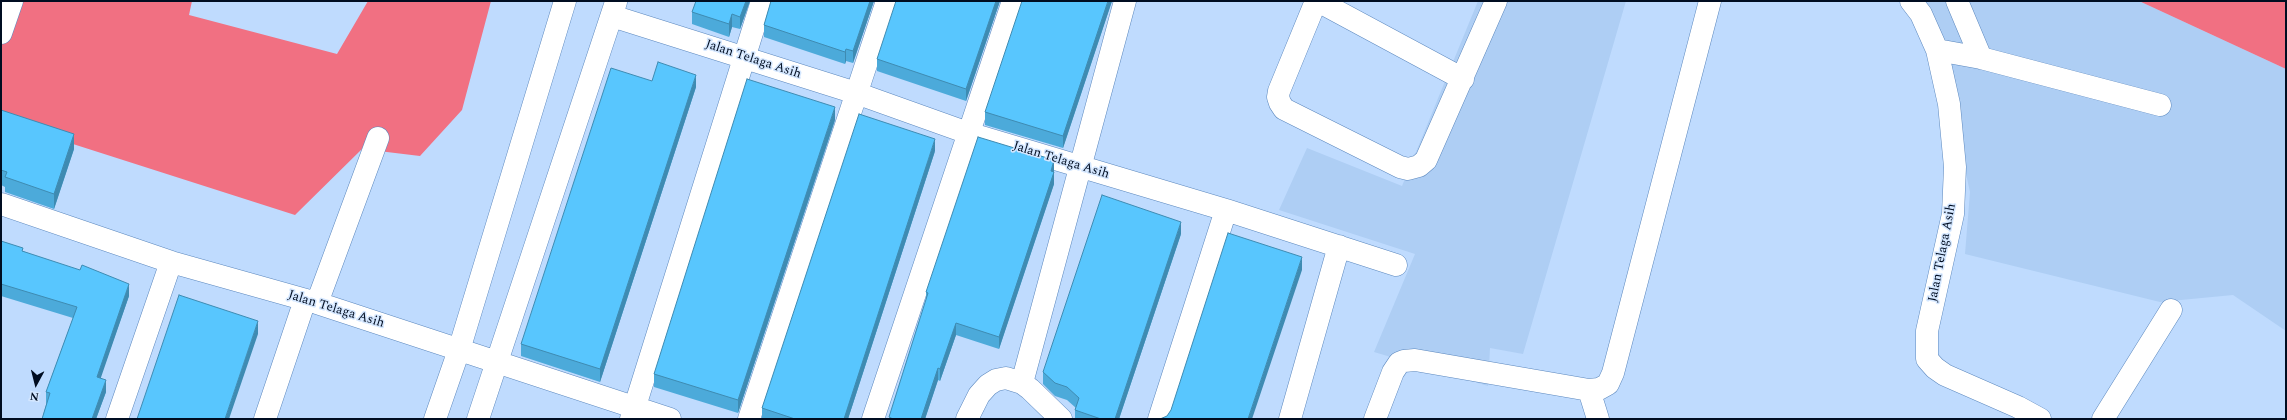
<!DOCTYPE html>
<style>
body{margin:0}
#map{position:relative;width:2287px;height:420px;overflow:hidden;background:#bfdbfe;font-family:Spectral,serif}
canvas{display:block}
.frame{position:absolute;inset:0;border:2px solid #000d21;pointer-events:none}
.north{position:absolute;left:16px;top:364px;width:40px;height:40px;-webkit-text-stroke:3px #d4e7ff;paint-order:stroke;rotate:187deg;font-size:11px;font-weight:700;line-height:16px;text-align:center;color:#000d21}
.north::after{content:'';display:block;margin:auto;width:14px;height:18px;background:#000d21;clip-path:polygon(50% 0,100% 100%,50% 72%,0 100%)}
</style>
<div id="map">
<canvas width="2287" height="420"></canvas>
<div class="frame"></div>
<div class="north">N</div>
</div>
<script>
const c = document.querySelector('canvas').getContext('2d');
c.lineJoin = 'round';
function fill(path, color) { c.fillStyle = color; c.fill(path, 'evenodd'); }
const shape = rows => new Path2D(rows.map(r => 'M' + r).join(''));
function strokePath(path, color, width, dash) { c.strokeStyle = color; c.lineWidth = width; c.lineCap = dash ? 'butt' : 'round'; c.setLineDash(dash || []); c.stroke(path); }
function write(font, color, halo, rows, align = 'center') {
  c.font = font + ' Spectral,serif'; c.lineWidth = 3; c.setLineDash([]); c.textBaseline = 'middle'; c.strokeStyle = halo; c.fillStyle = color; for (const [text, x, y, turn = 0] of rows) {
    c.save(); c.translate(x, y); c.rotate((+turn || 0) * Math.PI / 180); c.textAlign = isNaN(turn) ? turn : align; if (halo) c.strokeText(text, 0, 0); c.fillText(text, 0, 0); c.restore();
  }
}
const built = shape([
 [1478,1,1626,1,1523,354,1490,348,1488,386,1374,352,1415,254,1279,210,1307,148,1402,186],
 [1913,1,2139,1,2286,69,2286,331,2233,295,2160,302,1965,254,1970,192,1931,16]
]);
const forest = shape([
 [2,1,192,1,189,15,337,54,368,1,491,1,462,110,420,156,362,149,295,215,1,121],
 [2139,1,2286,1,2286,69]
]);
const minor = shape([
 [1316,1,1279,91,1278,97,1280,103,1284,109,1400,167,1408,169,1419,166,1426,160,1496,1],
 [1318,1,1463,79],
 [1911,1,1921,14,1937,50,1949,104,1955,167,1953,214,1927,331,1927,359,1935,368,1945,375,2018,407,2040,419],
 [1957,1,1981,58],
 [612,16,856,93,968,133,1226,210,1396,265],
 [1,33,12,1],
 [1937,50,1981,58,2160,105],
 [1,204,171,262,317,303,670,419],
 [317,303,378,138],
 [1022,383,1125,1],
 [1589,390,1598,419],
 [117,419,171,262],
 [265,419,305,300],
 [435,419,459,350,565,1],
 [478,419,616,2],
 [631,419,762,1],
 [749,419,887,1],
 [873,419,1013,1],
 [967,419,979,395,988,385,996,380,1006,378,1022,383,1030,389,1061,419],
 [1159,419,1226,210],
 [1290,419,1339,246],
 [1375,419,1393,372,1399,363,1404,361,1415,360,1589,390,1599,389,1608,384,1613,373,1710,1],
 [2103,419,2171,310]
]);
const wall = shape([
 [696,1,750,1,740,29,732,27,729,37,692,24,692,12],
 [771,1,874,1,853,63,846,61,845,64,764,37,764,25],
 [1000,1,966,101,877,71,877,59],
 [1112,1,1063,148,985,125,985,112],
 [652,81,696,87,600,382,521,356,521,344],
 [1,110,74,149,54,209,5,192,5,187,1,185],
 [835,120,738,413,654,387,654,374],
 [935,151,848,419,762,419,762,408],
 [1054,172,1054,184,999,349,956,335,940,381,938,380,925,419,889,419,926,300,926,292],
 [1181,234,1119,419,1075,419,1075,410,1076,408,1067,400,1055,396,1043,384,1043,372],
 [1,241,23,251,129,296,100,378,106,392,96,419,42,419,46,405,46,392,73,318,1,296]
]);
const shadedWall = shape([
 [746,1,750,1,740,29,740,17],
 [870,1,874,1,853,63,853,51],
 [996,1,1000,1,966,101,966,89],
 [1108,1,1112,1,1063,148,1063,136],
 [732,14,732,27,729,37,729,24],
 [846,49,846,61,845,64,845,52],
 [696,75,696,87,600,382,600,369],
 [835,107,835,120,738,413,738,400],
 [74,134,74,149,54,209,54,194],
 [935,139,935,151,848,419,844,419],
 [1054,160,1054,184,999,349,999,337],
 [1181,222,1181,234,1119,419,1115,419],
 [1302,257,1302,270,1252,419,1248,419],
 [129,284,129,296,97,389,97,377],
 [258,321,258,334,229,419,225,419],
 [956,323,956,335,940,381,940,369],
 [938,368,938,380,925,419,921,419],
 [106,380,106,392,96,419,92,419]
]);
const building = shape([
 [696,1,746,1,740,17,732,14,729,24,692,12,696,1],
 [771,1,870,1,853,51,846,49,845,52,764,25,771,1],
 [896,1,996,1,966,89,877,59,896,1],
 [1022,1,1108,1,1063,136,985,112,1022,1],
 [658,62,696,75,600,369,521,344,611,68,652,81,658,62],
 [747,79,835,107,738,400,654,374,747,79],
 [1,110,74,134,54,194,5,177,7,172,1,170,1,110],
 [859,114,935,139,844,419,795,419,762,408,859,114],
 [978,137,1054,160,1051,171,1054,172,999,337,956,323,940,369,938,368,921,419,893,419,889,417,928,293,926,292,978,137],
 [1102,195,1181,222,1115,419,1101,419,1075,410,1079,398,1067,387,1055,383,1043,372,1102,195],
 [1228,233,1302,257,1248,419,1160,419,1167,416,1171,410,1228,233],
 [1,241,23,248,22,251,80,270,82,265,129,284,97,377,106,380,92,419,42,419,50,393,46,392,77,307,1,284,1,241],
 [179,295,258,321,225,419,137,419,179,295]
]);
const streetNames = [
 ["Jalan Telaga Asih",753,60,18],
 ["Jalan Telaga Asih",1061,161,17],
 ["Jalan Telaga Asih",1943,253,-79],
 ["Jalan Telaga Asih",336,310,17]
];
fill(built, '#aecef4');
fill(forest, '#f17082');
strokePath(minor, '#5c88be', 23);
strokePath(minor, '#fff', 22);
fill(wall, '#4caada');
fill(shadedWall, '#3e8bb2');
fill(building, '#58c6fe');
strokePath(building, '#3e8bb2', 1);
write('13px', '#000d21', '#d4e7ff', streetNames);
</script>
